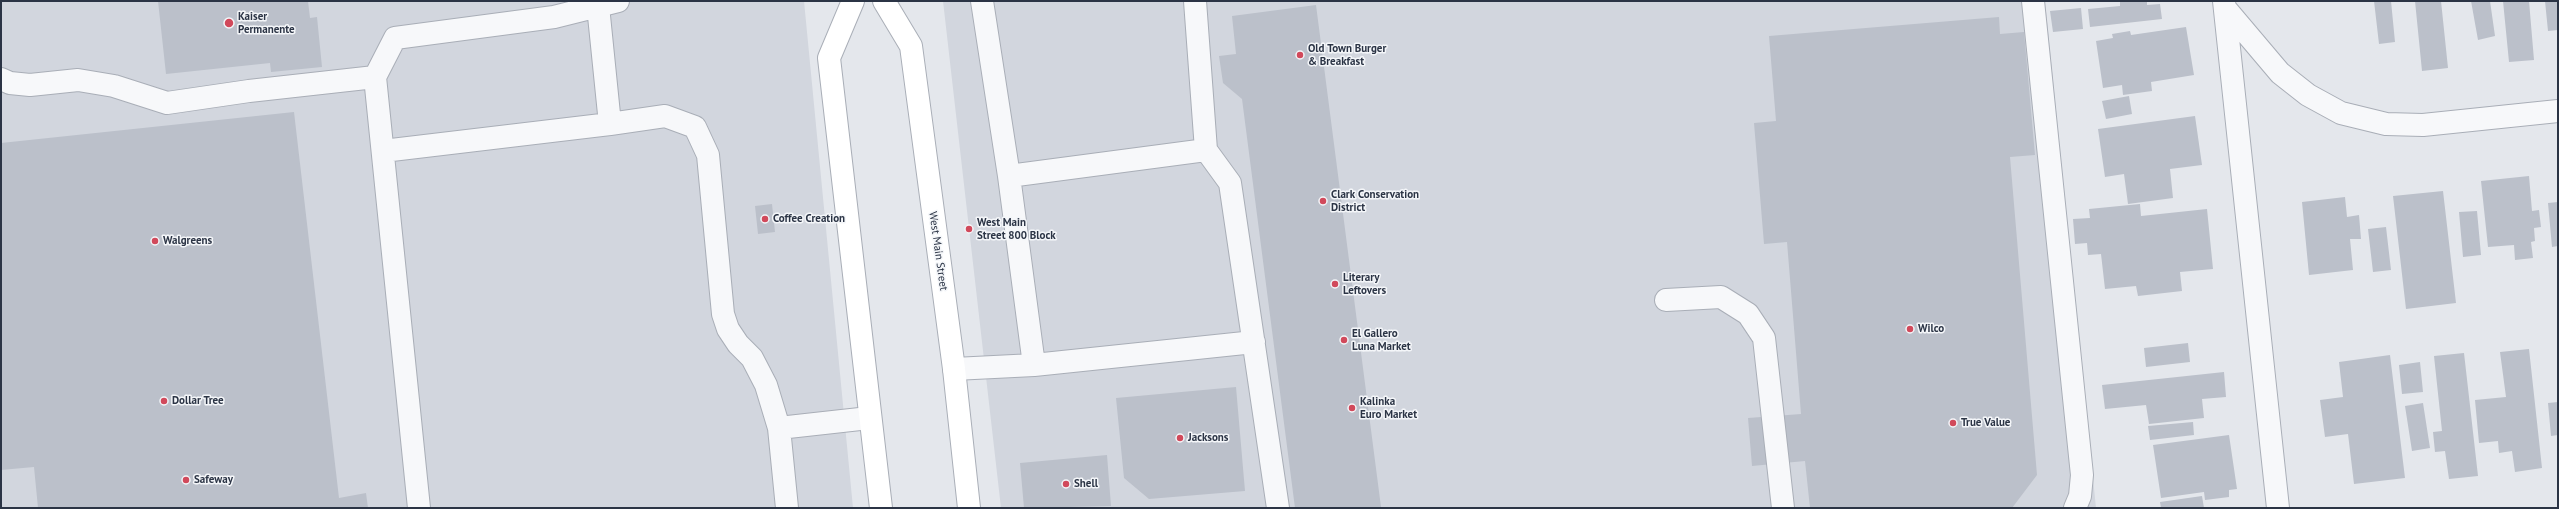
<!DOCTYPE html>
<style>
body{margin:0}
#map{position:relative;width:2559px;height:509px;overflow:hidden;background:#e4e7ec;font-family:"PT Sans",sans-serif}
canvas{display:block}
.frame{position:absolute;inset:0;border:2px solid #2b3445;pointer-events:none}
</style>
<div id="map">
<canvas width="2559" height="509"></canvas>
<div class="frame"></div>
</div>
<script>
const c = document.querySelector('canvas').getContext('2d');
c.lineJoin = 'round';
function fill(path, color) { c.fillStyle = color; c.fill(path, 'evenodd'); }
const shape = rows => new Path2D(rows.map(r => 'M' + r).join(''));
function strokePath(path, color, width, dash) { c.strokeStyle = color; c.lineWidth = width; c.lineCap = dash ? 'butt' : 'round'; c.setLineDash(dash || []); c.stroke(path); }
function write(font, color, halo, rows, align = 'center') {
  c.font = font + ' "PT Sans",sans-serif'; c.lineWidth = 3; c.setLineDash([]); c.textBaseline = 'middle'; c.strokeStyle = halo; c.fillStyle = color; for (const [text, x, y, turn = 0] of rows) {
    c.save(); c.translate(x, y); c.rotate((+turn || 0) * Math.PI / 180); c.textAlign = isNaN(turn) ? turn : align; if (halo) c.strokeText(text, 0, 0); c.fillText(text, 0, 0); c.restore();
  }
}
const built = shape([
 [1,1,804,1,853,508,1,508],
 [943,1,2045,1,2096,508,1001,508]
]);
const building = shape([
 [158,1,308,1,310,18,317,17,322,67,271,72,270,63,166,74],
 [2120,1,2147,1,2147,5,2160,4,2162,19,2090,27,2088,9,2120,6],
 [2374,1,2391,1,2395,42,2379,44],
 [2415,1,2441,1,2448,68,2422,71],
 [2471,1,2490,1,2495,36,2478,40],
 [2503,1,2529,1,2534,60,2509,62],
 [2545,1,2558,1,2558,30,2548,31],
 [1316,5,1381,507,1377,508,1295,508,1242,99,1223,83,1219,56,1236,54,1232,16],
 [2081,8,2083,29,2053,32,2050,11],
 [1999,17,2000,34,2024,32,2035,155,2010,157,2037,475,2012,508,1810,508,1805,461,1752,466,1748,418,1801,414,1787,242,1764,244,1754,123,1776,121,1769,36],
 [2186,27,2194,75,2151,82,2152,91,2123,95,2122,85,2103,88,2096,41,2113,38,2112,34,2130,31,2131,35],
 [2129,96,2132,114,2106,119,2102,101],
 [294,112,339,498,366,493,368,508,38,508,34,467,1,470,1,143],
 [2195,116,2202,165,2170,169,2173,198,2128,204,2124,174,2105,177,2098,129],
 [2529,176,2532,211,2539,210,2541,227,2534,228,2535,241,2531,242,2533,258,2515,260,2514,245,2488,247,2481,181],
 [2443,191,2456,303,2406,309,2393,196],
 [2345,197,2347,217,2359,215,2361,239,2350,239,2353,270,2309,275,2302,202],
 [2558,202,2558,246,2552,247,2548,203],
 [772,204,775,232,758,234,755,206],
 [2140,204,2141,216,2207,209,2213,269,2180,272,2182,291,2138,296,2136,286,2105,289,2101,254,2088,255,2087,243,2075,244,2073,219,2090,218,2089,209],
 [2477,211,2481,255,2463,257,2459,212],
 [2386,227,2391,270,2373,272,2368,229],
 [2188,343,2190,362,2146,367,2144,348],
 [2529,349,2542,468,2515,472,2512,451,2499,453,2498,441,2479,443,2475,400,2506,397,2500,352],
 [2464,353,2478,476,2449,479,2445,451,2435,452,2433,432,2442,431,2434,356],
 [2390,355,2405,478,2354,484,2348,434,2325,437,2320,400,2343,397,2339,362],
 [2420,362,2423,392,2402,394,2399,365],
 [2224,372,2226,397,2202,399,2204,418,2149,424,2146,405,2105,409,2102,385],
 [1236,387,1245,491,1149,499,1124,478,1116,398],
 [2558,402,2558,435,2551,436,2548,403],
 [2423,403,2430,448,2412,451,2405,406],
 [2193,422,2194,435,2150,440,2148,426],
 [2229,435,2237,489,2229,490,2229,497,2205,500,2204,492,2161,498,2153,445],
 [1107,455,1111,506,1024,508,1020,463],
 [2202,496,2204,508,2161,508,2160,502]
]);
const service = shape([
 [982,1,1009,176,1034,365],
 [1195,1,1206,150,1230,183,1278,508],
 [2033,1,2082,475,2080,496,2075,508],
 [2224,1,2278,508],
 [598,6,610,124,665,116,695,127,708,155,723,314,728,329,738,344,752,358,766,385,779,428,787,508],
 [2225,8,2280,73,2308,95,2341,113,2386,124,2423,125,2558,111],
 [1,79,10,83,30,85,78,80,114,86,167,103,249,91,375,77],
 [383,151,610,124],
 [1009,176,1206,150],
 [1666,300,1721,297,1748,314,1764,338,1783,508],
 [954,369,1034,365,1254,342],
 [779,428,869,418],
 [419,508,375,77,395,38,554,17,618,1]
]);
const secondary = shape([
 [853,1,829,58,881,508],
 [884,1,911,46,954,369,969,508]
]);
const markers = [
 [229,23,5,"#d1495b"],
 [1300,55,4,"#d1495b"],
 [1323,201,4,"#d1495b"],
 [765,219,4,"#d1495b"],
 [969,229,4,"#d1495b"],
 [155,241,4,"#d1495b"],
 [1335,284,4,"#d1495b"],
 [1910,329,4,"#d1495b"],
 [1344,340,4,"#d1495b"],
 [164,401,4,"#d1495b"],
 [1352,408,4,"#d1495b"],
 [1953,423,4,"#d1495b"],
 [1180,438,4,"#d1495b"],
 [186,480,4,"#d1495b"],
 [1066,484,4,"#d1495b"]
];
const poiNames = [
 ["Kaiser",238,17],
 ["Permanente",238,30],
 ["Old Town Burger",1308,49],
 ["& Breakfast",1308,62],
 ["Clark Conservation",1331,195],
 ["District",1331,208],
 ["Coffee Creation",773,219],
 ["West Main",977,223],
 ["Street 800 Block",977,236],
 ["Walgreens",163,241],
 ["Literary",1343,278],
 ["Leftovers",1343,291],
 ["Wilco",1918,329],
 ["El Gallero",1352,334],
 ["Luna Market",1352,347],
 ["Dollar Tree",172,401],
 ["Kalinka",1360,402],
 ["Euro Market",1360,415],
 ["True Value",1961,423],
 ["Jacksons",1188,438],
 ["Safeway",194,480],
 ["Shell",1074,484]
];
const streetNames = [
 ["West Main Street",938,251,82]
];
fill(built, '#d2d6de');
fill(building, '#bbc0ca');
strokePath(service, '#a9aeb7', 24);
strokePath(secondary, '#a9aeb7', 24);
strokePath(service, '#f7f8fa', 22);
strokePath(secondary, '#fff', 22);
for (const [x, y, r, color] of markers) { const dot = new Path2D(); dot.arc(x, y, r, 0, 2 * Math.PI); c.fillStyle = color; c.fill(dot); strokePath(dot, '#f4f6f9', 1.5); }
write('bold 11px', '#2b3445', '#f4f6f9', poiNames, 'left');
write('11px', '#2b3445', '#f4f6f9', streetNames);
</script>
